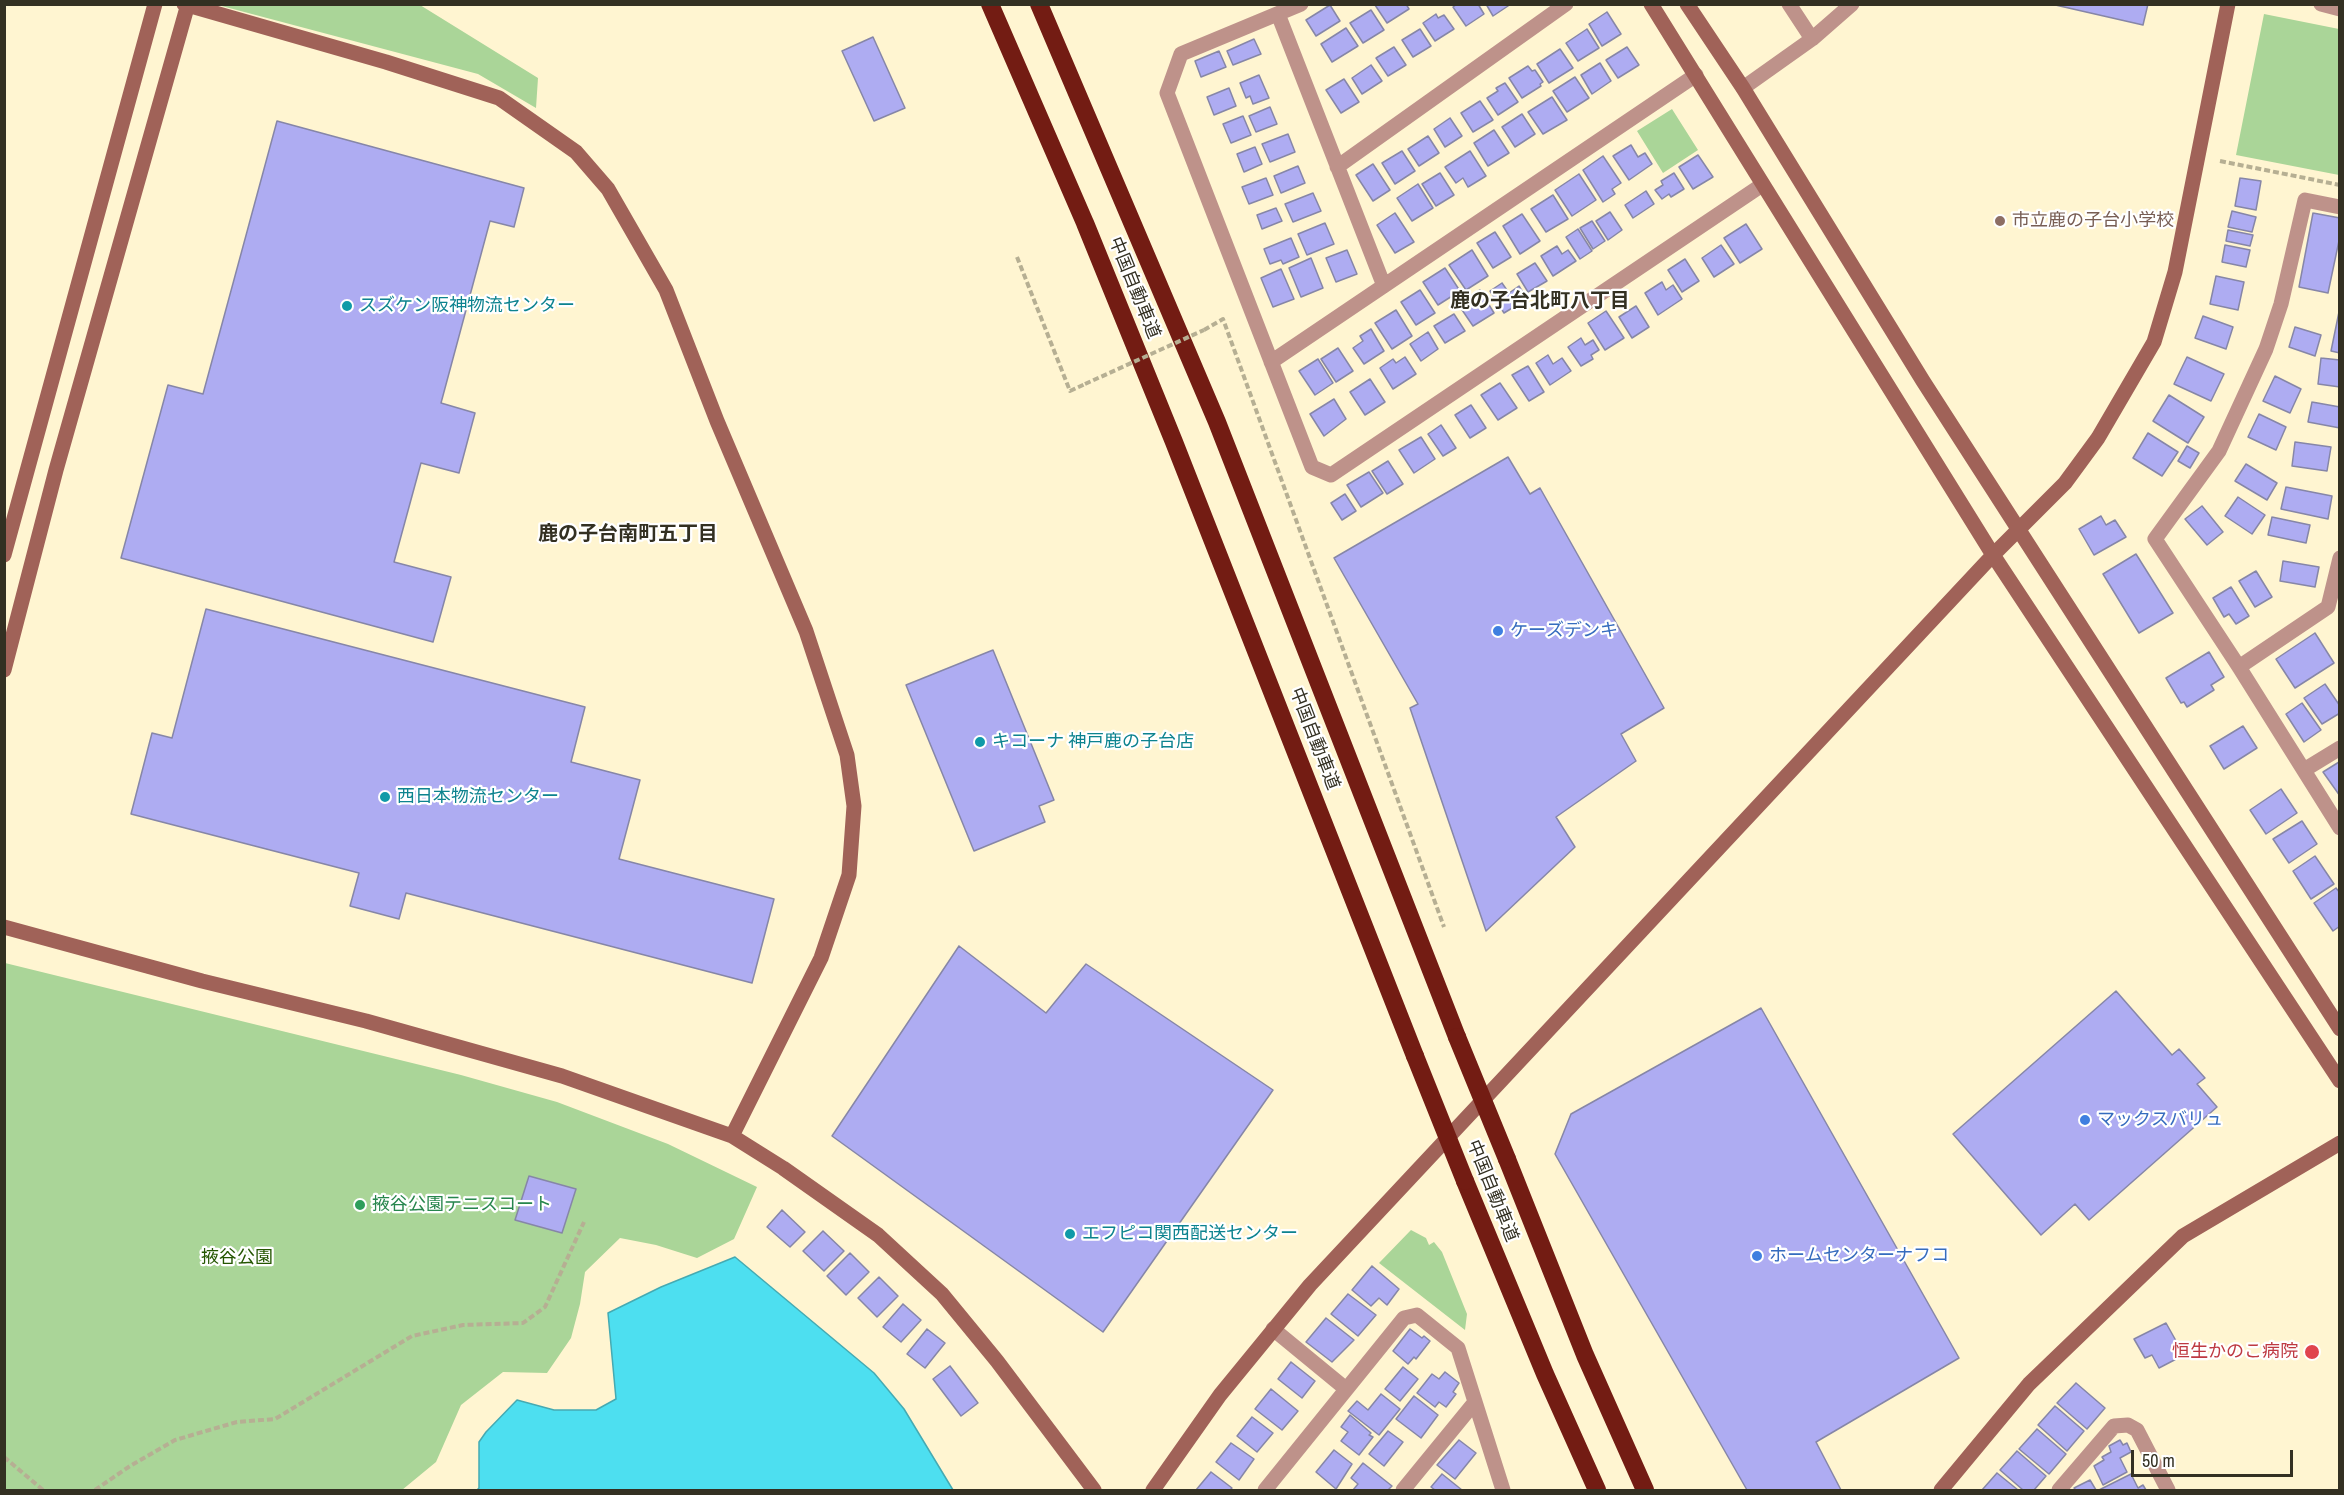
<!DOCTYPE html>
<meta charset="utf-8">
<style>
body{margin:0}
#map{position:relative;width:2344px;height:1495px;overflow:hidden;background:#fff5d1;font-family:"Archivo Narrow",sans-serif}
canvas{display:block}
.frame{position:absolute;inset:0;border:6px solid #333022;pointer-events:none}
.scale{position:absolute;left:2131px;top:1450px;width:162px;height:27px;box-sizing:border-box;border:3px solid #333022;border-top:0;padding-left:8px;font-size:18px;line-height:21px;white-space:nowrap;color:#333022;-webkit-text-stroke:4px #fff;paint-order:stroke}
</style>
<div id="map">
<canvas width="2344" height="1495"></canvas>
<div class="frame"></div>
<div class="scale">50 m</div>
</div>
<script>
const c = document.querySelector('canvas').getContext('2d');
c.lineJoin = 'round';
function fill(path, color) { c.fillStyle = color; c.fill(path, 'evenodd'); }
const shape = rows => new Path2D(rows.map(r => 'M' + r).join(''));
function strokePath(path, color, width, dash) { c.strokeStyle = color; c.lineWidth = width; c.lineCap = dash ? 'butt' : 'round'; c.setLineDash(dash || []); c.stroke(path); }
function write(font, color, halo, rows, align = 'center') {
  c.font = font + ' "Archivo Narrow","Noto Sans JP",sans-serif'; c.lineWidth = 4.5; c.setLineDash([]); c.textBaseline = 'middle'; c.strokeStyle = halo; c.fillStyle = color; for (const [text, x, y, turn = 0] of rows) {
    c.save(); c.translate(x, y); c.rotate((+turn || 0) * Math.PI / 180); c.textAlign = isNaN(turn) ? turn : align; if (halo) c.strokeText(text, 0, 0); c.fillText(text, 0, 0); c.restore();
  }
}
const green = shape([
 [218,5,420,5,538,78,536,108,478,74],
 [2264,14,2339,29,2339,175,2236,155],
 [1672,109,1698,150,1663,173,1637,131],
 [5,963,461,1075,557,1102,668,1144,757,1187,734,1239,697,1258,656,1245,620,1238,585,1272,580,1304,571,1338,547,1373,503,1372,461,1405,436,1462,402,1490,5,1490],
 [1411,1230,1426,1238,1429,1245,1434,1242,1442,1252,1467,1314,1465,1330,1379,1263]
]);
const water = shape([
 [735,1257,874,1373,904,1409,953,1490,477,1490,479,1488,479,1442,486,1432,517,1400,554,1410,596,1410,616,1399,608,1313,661,1287,735,1257]
]);
const building = shape([
 [1406,4,1409,9,1387,23,1375,5,1406,4],
 [1457,4,1478,4,1484,14,1466,26,1453,7,1457,4],
 [1486,4,1511,4,1493,16,1486,4],
 [2051,4,2148,4,2143,25,2051,4],
 [1330,5,1340,21,1316,36,1306,20,1330,5],
 [1371,10,1384,30,1363,43,1350,23,1371,10],
 [1607,12,1621,34,1602,46,1589,24,1607,12],
 [1436,14,1438,18,1444,15,1454,29,1435,41,1423,23,1436,14],
 [1346,28,1358,46,1332,62,1321,44,1346,28],
 [1420,29,1431,46,1413,57,1402,40,1420,29],
 [1587,29,1599,48,1578,61,1566,43,1587,29],
 [873,37,905,108,874,121,842,51,873,37],
 [1254,39,1261,54,1233,65,1227,51,1254,39],
 [1394,47,1406,65,1388,76,1376,58,1394,47],
 [1627,47,1639,65,1618,78,1606,60,1627,47],
 [1560,49,1573,68,1549,83,1537,64,1560,49],
 [1219,51,1226,67,1201,77,1195,61,1219,51],
 [1600,63,1611,81,1592,94,1581,75,1600,63],
 [1371,65,1382,81,1362,94,1352,78,1371,65],
 [1528,66,1532,71,1535,70,1543,82,1540,84,1541,86,1522,98,1509,78,1528,66],
 [1259,75,1269,98,1253,104,1250,96,1246,98,1240,83,1259,75],
 [1575,77,1589,98,1567,112,1553,91,1575,77],
 [1344,79,1359,102,1341,113,1326,90,1344,79],
 [1505,83,1518,102,1498,115,1487,98,1498,91,1496,88,1505,83],
 [1229,88,1236,106,1214,115,1207,97,1229,88],
 [1552,97,1567,120,1543,134,1528,112,1552,97],
 [1480,101,1493,120,1473,132,1461,113,1480,101],
 [1270,107,1277,124,1256,132,1249,116,1270,107],
 [1522,114,1535,134,1515,147,1502,127,1522,114],
 [1243,116,1251,135,1231,143,1223,124,1243,116],
 [1450,118,1462,136,1445,147,1434,129,1450,118],
 [277,121,524,188,514,227,490,221,441,403,475,413,459,473,421,463,394,562,451,577,433,642,121,558,168,385,203,394,277,121],
 [1494,130,1509,153,1488,166,1474,143,1494,130],
 [1288,134,1295,152,1270,162,1262,144,1288,134],
 [1428,136,1439,153,1419,166,1408,149,1428,136],
 [1631,145,1638,157,1645,153,1652,164,1629,180,1613,156,1631,145],
 [1255,147,1262,164,1244,172,1237,154,1255,147],
 [1402,151,1415,171,1395,184,1382,163,1402,151],
 [1470,151,1486,176,1468,187,1463,178,1456,183,1445,167,1470,151],
 [1698,155,1713,177,1693,189,1679,167,1698,155],
 [1603,156,1621,183,1612,189,1615,194,1603,202,1583,170,1603,156],
 [1373,164,1390,190,1373,201,1356,175,1373,164],
 [1298,166,1305,183,1281,193,1274,176,1298,166],
 [1440,173,1454,195,1436,206,1422,184,1440,173],
 [1674,173,1684,189,1671,197,1669,194,1662,199,1655,190,1663,185,1661,181,1674,173],
 [1579,174,1596,200,1572,216,1555,190,1579,174],
 [1266,178,1273,195,1249,204,1242,187,1266,178],
 [2240,178,2261,181,2256,210,2235,206,2240,178],
 [1418,184,1433,208,1412,221,1397,198,1418,184],
 [1646,191,1654,204,1633,218,1625,205,1646,191],
 [1313,193,1321,211,1293,222,1285,204,1313,193],
 [1553,195,1568,219,1546,232,1531,209,1553,195],
 [1276,208,1282,221,1262,229,1257,215,1276,208],
 [2232,211,2256,217,2252,232,2228,227,2232,211],
 [1610,212,1622,230,1608,240,1596,221,1610,212],
 [1395,213,1414,242,1395,253,1377,225,1395,213],
 [2313,213,2340,218,2340,236,2328,293,2299,287,2313,213],
 [1522,214,1540,241,1520,254,1503,226,1522,214],
 [1592,221,1605,241,1593,249,1580,228,1592,221],
 [1325,223,1334,244,1307,255,1298,234,1325,223],
 [1746,224,1762,249,1740,263,1724,238,1746,224],
 [1578,229,1592,251,1580,259,1566,237,1578,229],
 [2228,230,2253,235,2250,246,2226,241,2228,230],
 [1495,232,1511,257,1493,268,1477,243,1495,232],
 [1291,238,1299,257,1283,264,1281,260,1270,264,1264,249,1291,238],
 [1721,245,1734,264,1714,277,1702,258,1721,245],
 [2225,245,2250,250,2246,267,2222,262,2225,245],
 [1557,246,1562,254,1568,250,1576,261,1553,276,1541,256,1557,246],
 [1347,250,1357,274,1336,282,1326,258,1347,250],
 [1472,250,1488,276,1466,290,1449,265,1472,250],
 [1311,258,1323,288,1301,297,1289,268,1311,258],
 [1685,259,1699,281,1682,292,1668,270,1685,259],
 [1535,263,1547,281,1528,292,1517,274,1535,263],
 [1445,268,1460,291,1438,305,1423,282,1445,268],
 [1281,269,1294,299,1273,307,1261,278,1281,269],
 [2216,276,2244,282,2238,310,2210,304,2216,276],
 [1662,282,1666,290,1673,285,1682,299,1658,315,1645,293,1662,282],
 [1502,283,1509,293,1519,286,1527,299,1504,313,1490,291,1502,283],
 [1420,290,1435,313,1416,325,1401,302,1420,290],
 [1480,290,1494,313,1473,326,1458,304,1480,290],
 [1636,306,1649,327,1632,338,1619,317,1636,306],
 [2340,307,2340,353,2331,351,2340,307],
 [1396,310,1412,336,1392,349,1375,323,1396,310],
 [1606,311,1624,338,1605,350,1588,323,1606,311],
 [1454,314,1465,331,1445,343,1434,326,1454,314],
 [2203,316,2233,327,2226,349,2195,338,2203,316],
 [2295,327,2321,335,2315,356,2289,347,2295,327],
 [1371,329,1384,351,1364,364,1353,348,1363,341,1360,336,1371,329],
 [1428,332,1438,349,1421,361,1410,344,1428,332],
 [1581,338,1585,345,1593,340,1599,350,1591,355,1593,359,1581,366,1568,347,1581,338],
 [1338,348,1353,371,1336,382,1321,359,1338,348],
 [1548,355,1553,364,1562,358,1571,371,1550,385,1536,363,1548,355],
 [1405,357,1416,374,1393,389,1380,368,1393,359,1396,363,1405,357],
 [2187,357,2224,374,2211,401,2174,384,2187,357],
 [2321,358,2340,360,2340,387,2318,384,2321,358],
 [1318,359,1333,383,1315,395,1299,371,1318,359],
 [1528,366,1544,392,1529,401,1512,375,1528,366],
 [2275,376,2301,389,2290,413,2263,401,2275,376],
 [1370,379,1385,402,1365,415,1350,392,1370,379],
 [1500,383,1517,408,1498,420,1481,395,1500,383],
 [2169,395,2204,417,2188,443,2153,421,2169,395],
 [1334,399,1346,419,1324,436,1310,414,1334,399],
 [2312,402,2340,407,2340,428,2308,422,2312,402],
 [1471,405,1486,428,1470,438,1455,415,1471,405],
 [2259,414,2286,427,2276,450,2248,437,2259,414],
 [1441,425,1456,448,1443,456,1428,434,1441,425],
 [2148,433,2178,452,2162,476,2133,458,2148,433],
 [1421,437,1435,459,1414,473,1399,450,1421,437],
 [2295,442,2331,447,2327,471,2292,466,2295,442],
 [2187,446,2199,453,2190,468,2178,461,2187,446],
 [1508,457,1530,494,1540,488,1664,708,1621,734,1636,761,1556,817,1575,847,1486,931,1410,708,1418,704,1334,558,1508,457],
 [1388,461,1403,484,1387,494,1372,471,1388,461],
 [2246,464,2277,483,2267,500,2235,481,2246,464],
 [1369,472,1383,493,1361,507,1347,485,1369,472],
 [2286,487,2332,496,2328,519,2281,509,2286,487],
 [1345,494,1356,511,1342,520,1331,503,1345,494],
 [2238,497,2265,515,2252,534,2225,516,2238,497],
 [2202,506,2223,532,2207,545,2185,519,2202,506],
 [2101,516,2106,525,2115,520,2126,537,2094,555,2079,529,2101,516],
 [2272,517,2310,525,2306,543,2268,535,2272,517],
 [2136,554,2173,613,2139,633,2103,574,2136,554],
 [2283,561,2319,567,2315,587,2280,581,2283,561],
 [2256,571,2272,597,2255,607,2239,581,2256,571],
 [2231,587,2249,616,2236,624,2229,614,2224,617,2213,598,2231,587],
 [206,609,585,707,571,762,640,780,619,859,774,899,752,983,406,893,399,919,350,906,359,873,131,814,152,733,172,738,206,609],
 [2315,633,2334,663,2295,688,2276,659,2315,633],
 [993,650,1054,800,1039,806,1045,822,974,851,906,685,993,650],
 [2209,652,2224,677,2211,685,2214,690,2187,707,2184,702,2181,703,2166,678,2209,652],
 [2325,684,2340,706,2340,713,2322,724,2304,698,2325,684],
 [2302,703,2321,730,2304,742,2286,714,2302,703],
 [2243,726,2257,748,2224,769,2210,746,2243,726],
 [2339,762,2340,764,2340,796,2323,772,2339,762],
 [2281,789,2297,813,2266,834,2250,810,2281,789],
 [2302,821,2317,844,2289,863,2273,839,2302,821],
 [2315,856,2334,884,2311,899,2293,871,2315,856],
 [2336,888,2340,893,2340,926,2333,931,2314,903,2336,888],
 [959,946,1046,1013,1086,964,1273,1090,1103,1332,832,1136,959,946],
 [2116,991,2172,1055,2179,1049,2205,1078,2197,1084,2217,1107,2089,1220,2075,1204,2041,1235,1953,1134,2116,991],
 [1761,1008,1959,1358,1816,1442,1841,1490,1747,1490,1555,1154,1571,1114,1761,1008],
 [529,1176,576,1189,562,1233,515,1220,529,1176],
 [782,1210,805,1232,790,1247,767,1227,782,1210],
 [823,1231,844,1251,824,1271,803,1251,823,1231],
 [850,1253,869,1272,846,1295,827,1276,850,1253],
 [1372,1266,1399,1289,1387,1305,1379,1298,1371,1306,1352,1290,1372,1266],
 [879,1277,898,1296,877,1317,858,1298,879,1277],
 [1348,1294,1376,1315,1358,1336,1331,1314,1348,1294],
 [903,1304,921,1320,901,1342,883,1327,903,1304],
 [1326,1318,1354,1340,1332,1362,1306,1342,1326,1318],
 [2166,1323,2184,1355,2159,1368,2152,1355,2145,1358,2134,1339,2166,1323],
 [927,1329,945,1343,925,1368,907,1354,927,1329],
 [1410,1329,1422,1338,1424,1336,1430,1341,1416,1359,1414,1357,1408,1364,1393,1351,1410,1329],
 [1291,1362,1315,1381,1302,1398,1278,1379,1291,1362],
 [950,1366,978,1403,961,1416,933,1379,950,1366],
 [1403,1367,1418,1379,1400,1401,1385,1389,1403,1367],
 [1445,1372,1459,1383,1453,1392,1456,1394,1446,1407,1439,1402,1435,1407,1417,1393,1432,1374,1439,1379,1445,1372],
 [2076,1383,2105,1408,2087,1429,2057,1403,2076,1383],
 [1271,1389,1298,1411,1282,1430,1255,1409,1271,1389],
 [1381,1394,1400,1409,1379,1435,1348,1411,1357,1401,1368,1410,1381,1394],
 [1414,1396,1438,1415,1421,1438,1396,1419,1414,1396],
 [2055,1406,2084,1431,2067,1451,2038,1425,2055,1406],
 [1350,1415,1371,1433,1369,1435,1373,1437,1359,1455,1341,1441,1348,1432,1341,1427,1350,1415],
 [1252,1417,1273,1433,1257,1452,1237,1436,1252,1417],
 [2037,1429,2066,1454,2049,1474,2019,1449,2037,1429],
 [1388,1431,1403,1442,1384,1466,1369,1454,1388,1431],
 [1459,1440,1476,1453,1455,1479,1437,1465,1459,1440],
 [2120,1440,2123,1445,2127,1443,2131,1452,2120,1458,2127,1472,2103,1485,2094,1466,2104,1460,2102,1457,2111,1452,2109,1446,2120,1440],
 [1231,1443,1254,1459,1239,1480,1216,1462,1231,1443],
 [1334,1450,1352,1464,1336,1489,1316,1472,1334,1450],
 [2017,1451,2046,1476,2034,1490,2023,1490,2000,1470,2017,1451],
 [1363,1463,1392,1486,1388,1490,1353,1490,1358,1484,1351,1478,1363,1463],
 [1211,1472,1232,1488,1230,1490,1196,1490,1211,1472],
 [1997,1473,2018,1490,1982,1490,1997,1473],
 [1442,1474,1462,1490,1435,1490,1431,1487,1442,1474],
 [2131,1474,2138,1488,2143,1485,2146,1490,2099,1490,2131,1474],
 [2090,1480,2096,1490,2076,1490,2074,1488,2090,1480]
]);
const path = shape([
 [2220,161,2340,185],
 [1017,257,1070,391,1085,384],
 [1204,330,1223,319,1444,927],
 [4,1457,43,1490],
 [95,1490,130,1466,175,1440,237,1422,275,1419,412,1336,463,1325,523,1323,545,1307,584,1222]
]);
const street = shape([
 [1301,4,1181,54,1167,93,1312,467,1331,475,1762,185],
 [1789,4,1812,39],
 [2321,4,2340,9],
 [1278,14,1384,286],
 [1743,88,1812,39,1852,4],
 [1337,167,1566,4],
 [2340,207,2305,200,2281,304,2266,349,2219,451,2155,539,2239,667,2340,828],
 [1271,362,1696,75],
 [2239,667,2328,607,2340,558],
 [2304,770,2340,748],
 [1273,1329,1346,1389],
 [1265,1490,1404,1318,1417,1315,1458,1348,1503,1490],
 [1403,1490,1475,1402],
 [2059,1490,2114,1426,2128,1425,2137,1430,2168,1490]
]);
const secondary = shape([
 [184,4,386,62,499,98,576,152,608,189,666,290,717,421,806,631,847,755,854,806,849,875,821,958,732,1136],
 [1651,4,1993,555,2340,1081],
 [1687,4,1743,88,1923,381,2340,1029],
 [4,555,155,4],
 [4,670,56,470,188,4],
 [4,927,202,981,366,1021,562,1076,732,1136,783,1168,878,1235,942,1294,997,1361,1094,1490],
 [1153,1490,1220,1395,1310,1285,1993,555,2065,483,2098,438,2154,342,2175,272,2228,4],
 [1941,1490,2029,1384,2183,1236,2340,1143]
]);
const highway = shape([
 [990,4,1085,223,1174,442,1415,1056],
 [1039,4,1217,422,1457,1037],
 [1507,1159,1585,1355,1645,1490],
 [1465,1181,1545,1374,1597,1490]
]);
const pathBridge = shape([
 [1085,384,1204,330]
]);
const highwayBridge = shape([
 [1457,1037,1507,1159],
 [1415,1056,1465,1181]
]);
const markers = [
 [2000,221,6,"#8d6e63"],
 [347,306,6,"#0f9aa8"],
 [1498,631,6,"#3f7fe0"],
 [980,742,6,"#0f9aa8"],
 [385,797,6,"#0f9aa8"],
 [2085,1120,6,"#3f7fe0"],
 [360,1205,6,"#2e9e5b"],
 [1070,1234,6,"#0f9aa8"],
 [1757,1256,6,"#3f7fe0"],
 [2312,1352,8,"#e0444e"]
];
const educationNames = [
 ["市立鹿の子台小学校",2012,221]
];
const streetNames = [
 ["中国自動車道",1134,288,68],
 ["中国自動車道",1314,739,69],
 ["中国自動車道",1492,1191,68]
];
const cultureNames = [
 ["スズケン阪神物流センター",359,306],
 ["キコーナ 神戸鹿の子台店",992,742],
 ["西日本物流センター",397,797],
 ["エフピコ関西配送センター",1082,1234]
];
const shopNames = [
 ["ケーズデンキ",1510,631],
 ["マックスバリュ",2097,1120],
 ["ホームセンターナフコ",1769,1256]
];
const leisureNames = [
 ["掖谷公園テニスコート",372,1205]
];
const parkNames = [
 ["掖谷公園",237,1258]
];
const healthNames = [
 ["恒生かのこ病院",2298,1352]
];
const neighbourhoodNames = [
 ["鹿の子台北町八丁目",1540,302],
 ["鹿の子台南町五丁目",628,535]
];
fill(green, '#aad598');
fill(water, '#4ddff0');
strokePath(water, '#45aab2', 1.5);
fill(building, '#aeacf2');
strokePath(building, '#8686a7', 1.5);
strokePath(path, '#b6af93', 4, [6, 3]);
strokePath(street, '#be928a', 15);
strokePath(secondary, '#a06258', 15);
strokePath(highway, '#731c13', 18);
strokePath(pathBridge, '#b6af93', 4, [6, 3]);
strokePath(highwayBridge, '#731c13', 18);
for (const [x, y, r, color] of markers) { const dot = new Path2D(); dot.arc(x, y, r, 0, 2 * Math.PI); c.fillStyle = color; c.fill(dot); strokePath(dot, '#fff', 2); }
write('18px', '#785e54', '#fff', educationNames, 'left');
write('18px', '#333022', '#fff', streetNames);
write('18px', '#0d838f', '#fff', cultureNames, 'left');
write('18px', '#366cbe', '#fff', shopNames, 'left');
write('18px', '#27864d', '#fff', leisureNames, 'left');
write('18px', '#245600', '#fff', parkNames);
write('18px', '#be3a42', '#fff', healthNames, 'right');
write('bold 20px', '#333022', '#fff', neighbourhoodNames);
</script>
